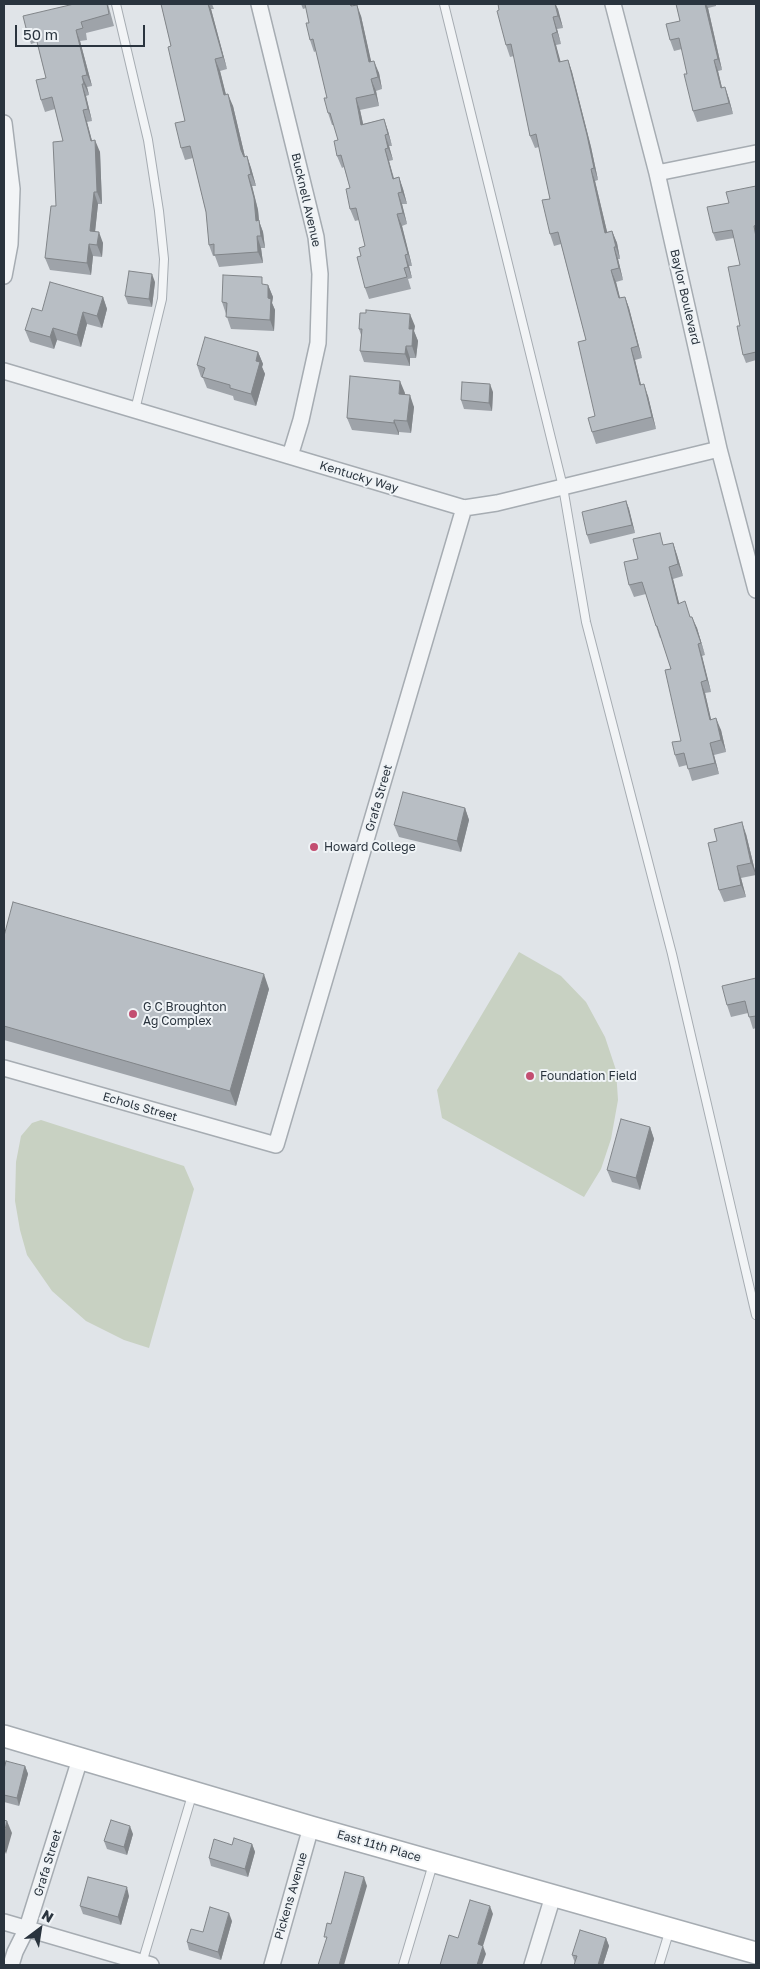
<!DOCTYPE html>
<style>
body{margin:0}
#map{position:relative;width:760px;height:1969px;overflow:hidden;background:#e0e4e8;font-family:"Golos Text",sans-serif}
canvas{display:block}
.frame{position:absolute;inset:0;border:5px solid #2a343e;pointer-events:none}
.north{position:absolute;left:15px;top:1904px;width:50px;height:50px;-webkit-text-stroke:4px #eff3f6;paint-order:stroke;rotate:31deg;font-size:14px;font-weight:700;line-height:20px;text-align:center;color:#2a343e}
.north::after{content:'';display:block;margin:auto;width:18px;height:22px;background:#2a343e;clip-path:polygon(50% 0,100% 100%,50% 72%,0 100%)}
.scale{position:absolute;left:15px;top:25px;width:130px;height:22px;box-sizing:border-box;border:2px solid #2a343e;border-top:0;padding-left:6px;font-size:15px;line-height:18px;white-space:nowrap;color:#2a343e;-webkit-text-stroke:4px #eff3f6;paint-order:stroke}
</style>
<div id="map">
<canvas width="760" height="1969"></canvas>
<div class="frame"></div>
<div class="north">N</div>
<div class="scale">50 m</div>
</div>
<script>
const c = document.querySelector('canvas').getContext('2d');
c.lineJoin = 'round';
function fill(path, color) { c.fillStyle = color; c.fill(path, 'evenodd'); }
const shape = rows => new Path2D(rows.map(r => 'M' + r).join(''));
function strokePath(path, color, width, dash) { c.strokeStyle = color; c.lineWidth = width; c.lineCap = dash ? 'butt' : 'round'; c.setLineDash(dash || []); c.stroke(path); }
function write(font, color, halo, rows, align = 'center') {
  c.font = font + ' "Golos Text",sans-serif'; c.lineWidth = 4; c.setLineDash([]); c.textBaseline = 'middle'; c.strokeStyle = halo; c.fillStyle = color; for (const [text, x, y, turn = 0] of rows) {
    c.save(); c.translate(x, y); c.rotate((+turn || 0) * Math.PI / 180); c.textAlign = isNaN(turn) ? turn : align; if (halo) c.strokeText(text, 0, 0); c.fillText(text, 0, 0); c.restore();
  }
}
const green = shape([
 [519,952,561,976,586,1002,605,1037,616,1070,618,1100,611,1139,601,1169,584,1197,442,1118,437,1090],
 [41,1120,184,1166,194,1189,149,1348,124,1340,86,1321,52,1291,27,1255,20,1230,15,1201,16,1162,21,1136,32,1123]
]);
const lane = shape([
 [116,4,148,140,159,211,164,259,162,299,135,410],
 [444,4,563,487,586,622,672,954,756,1315],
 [142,1963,193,1792],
 [403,1965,433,1864],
 [659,1965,670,1929]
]);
const street = shape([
 [259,4,316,237,320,274,318,343,301,420,290,456],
 [613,4,657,173,719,449,756,590],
 [4,123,12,189,10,244,4,276],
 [657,173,756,153],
 [4,371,464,508,497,503,719,449],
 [4,1068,276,1145,464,508],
 [4,1922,151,1965],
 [11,1965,15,1952,27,1928,80,1759],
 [272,1965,311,1827],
 [532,1965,553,1896]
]);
const secondary = shape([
 [4,1736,311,1827,756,1953]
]);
const wall = shape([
 [74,4,108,4,114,26,86,33,87,40,80,41,92,86,87,87,89,95,86,96,92,121,87,122,92,141,100,152,102,204,98,204,95,231,103,243,102,257,93,256,91,275,50,270,45,258,56,206,63,141,55,109,45,112,41,100,46,78,37,42,31,44,27,32],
 [161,4,212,4,214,9,211,9,227,69,220,71,226,95,233,106,245,157,247,156,251,168,256,186,252,186,258,210,259,221,263,232,265,248,261,248,263,263,219,267,215,256,213,256,209,245,206,212,193,158,185,160,181,148,185,121,171,46],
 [301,4,352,4,352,6,361,16,371,62,379,73,382,89,376,91,379,106,360,110,363,124,384,119,388,131,392,146,389,146,393,160,389,161,394,178,399,177,403,189,407,204,402,204,407,224,402,226,412,266,409,266,412,278,408,279,411,289,369,299,365,288,361,256,365,246,359,220,355,221,350,209,350,188,344,167,342,168,337,156,338,140,334,125,332,125,328,113,327,98,316,51,314,52,310,40,309,23,306,8,303,9],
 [498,4,556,4,563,28,557,29,561,44,556,45,560,62,568,60,572,72,591,147,598,180,595,181,607,232,612,231,617,243,620,259,618,259,623,280,616,282,620,298,625,297,629,308,642,358,635,360,641,385,648,396,656,429,596,444,592,432,595,416,586,340,561,244,554,246,550,234,550,199,539,147,535,148,530,136,514,56,510,57,506,45],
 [676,4,716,4,716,6,708,8,722,70,718,71,722,88,725,87,729,99,733,114,697,122,693,111,687,74,682,49,674,51,670,40,680,21],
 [756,186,756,360,746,363,743,355,740,326,740,265,734,238,716,241,713,233],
 [155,282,152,307,128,304,125,296],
 [265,285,268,285,273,297,272,303,275,310,274,331,231,329,222,302],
 [103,297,107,309,102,328,87,324,81,347,57,340,54,349,30,342,25,330,42,311],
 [415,326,414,331,418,341,416,358,410,358,410,366,364,362,360,351,361,335,359,329],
 [258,352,263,364,262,367,265,374,256,406,234,400,233,396,207,388,203,378,201,377,197,365],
 [493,392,492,411,464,409,461,400],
 [405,393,404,394,414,407,411,433,399,432,399,435,352,430,347,418],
 [626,501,629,509,635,533,590,544,587,535],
 [673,543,677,555,683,576,673,579,679,603,690,617,697,628,705,655,702,656,711,692,705,693,711,720,721,730,726,752,714,755,719,774,692,781,687,765,679,767,675,755,681,741,671,669,661,638,660,638,656,626,646,594,634,597,629,585,638,559,665,545],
 [465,808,469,820,461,852,399,837,394,825],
 [746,834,756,875,741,878,746,897,724,902,719,890],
 [4,936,269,989,236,1106,4,1040],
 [756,978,756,1028,753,1029,748,1013,731,1017,727,1005],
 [650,1127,654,1139,640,1190,612,1182,607,1170],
 [25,1766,28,1774,19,1806,4,1802,4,1769],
 [133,1834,127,1855,107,1849,104,1841],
 [252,1844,255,1852,248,1877,211,1866,209,1858,232,1845],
 [129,1896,121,1925,83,1914,80,1906],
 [232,1921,221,1960,189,1950,187,1942,203,1932],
 [606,1938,609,1946,603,1965,574,1965,575,1963,572,1955]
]);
const shadedWall = shape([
 [208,4,211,9,227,69,223,57],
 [555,4,558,9,563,28,558,16],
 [705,4,706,4,708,8,722,70,718,59],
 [357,5,361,16,374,74,369,62],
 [553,17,557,29,561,44,557,32],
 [76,30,80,41,92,86,87,75],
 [552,34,556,45,564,74,559,62],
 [215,59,220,71,229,107,224,95],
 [568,60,572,72,591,147,598,180,594,168],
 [714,60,718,71,725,100,721,88],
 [374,61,379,73,382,89,378,77],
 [82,76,87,87,89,95,84,84],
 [371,79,376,91,379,106,375,94],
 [82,84,86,96,92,121,88,109],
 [725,87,729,99,733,114,729,103],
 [228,94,233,106,246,161,241,150],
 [356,98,360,110,366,137,361,125],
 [83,110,87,122,95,152,91,141],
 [384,119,388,131,392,146,388,134],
 [385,135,389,146,393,160,388,148],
 [95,140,100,152,102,204,97,192],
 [385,149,389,161,397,191,393,179],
 [247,156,251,168,256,186,251,174],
 [591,169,595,181,610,244,605,233],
 [248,175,252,186,258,210,259,221,263,232,265,248,256,221],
 [399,177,403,189,407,204,402,192],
 [94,192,98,204,94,242,90,231],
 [398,193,402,204,407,224,403,213],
 [397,214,402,226,412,266,408,254],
 [612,231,617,243,620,259,616,247],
 [99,232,103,243,102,257,97,245],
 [257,236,261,248,263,263,258,252],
 [89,244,93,256,91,275,87,263],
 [614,247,618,259,623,280,619,268],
 [405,255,409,266,412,278,408,267],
 [611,270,616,282,623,310,619,298],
 [152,274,155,282,152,307,149,299],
 [268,285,273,297,272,303,275,310,274,331,270,320,268,298],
 [103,297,107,309,102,328,97,316],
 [625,297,629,308,642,358,638,346],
 [83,312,87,324,81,347,77,335],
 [410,314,415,326,414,331,418,341,416,358,412,346,409,329],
 [53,328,57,340,54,349,50,337],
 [406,346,410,358,410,366,405,354],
 [631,348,635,360,644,397,640,385],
 [258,352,263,364,262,367,265,374,256,406,251,394,256,361],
 [400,381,405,393,403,406,399,394],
 [490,384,493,392,492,411,489,403],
 [644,384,648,396,656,429,652,417],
 [410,395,414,407,411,433,407,421],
 [394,420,399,432,399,435,394,423],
 [626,501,629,509,635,533,632,525],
 [673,543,677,555,683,576,678,564],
 [669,567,673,579,682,615,678,604],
 [692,617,697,628,705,655,701,643],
 [698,644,702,656,711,692,707,680],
 [701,682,705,693,714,732,710,720],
 [716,718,721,730,726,752,721,740],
 [710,743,714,755,719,774,715,763],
 [465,808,469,820,461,852,457,841],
 [742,822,746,834,756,875,751,863],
 [737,866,741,878,746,897,741,885],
 [264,974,269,989,236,1106,230,1091],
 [650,1127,654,1139,640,1190,636,1178],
 [25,1766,28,1774,19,1806,17,1798],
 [7,1821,12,1833,6,1854,4,1849,4,1834],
 [130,1826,133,1834,127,1855,124,1847],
 [252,1844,255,1852,248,1877,245,1869],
 [364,1877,367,1886,344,1965,339,1965],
 [127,1887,129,1896,121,1925,118,1917],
 [490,1906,493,1914,483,1946,486,1954,482,1965,477,1965,478,1944],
 [229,1913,232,1921,221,1960,218,1952],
 [606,1938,609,1946,603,1965,598,1965]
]);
const building = shape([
 [74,4,107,4,109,14,81,22,83,28,76,30,87,75,82,76,84,84,82,84,88,109,83,110,91,141,95,140,97,192,94,192,90,231,99,232,97,245,89,244,87,263,45,258,51,206,56,206,53,142,63,141,52,97,41,100,36,80,46,78,34,30,27,32,23,16,74,4],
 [161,4,208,4,223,57,215,59,224,95,228,94,241,150,244,157,247,156,251,174,248,175,254,198,256,221,259,220,261,236,257,236,258,252,214,255,214,244,209,245,206,212,190,146,181,148,175,123,185,121,168,47,171,46,161,4],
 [305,4,350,4,351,6,357,5,369,62,374,61,378,77,371,79,375,94,356,98,361,125,384,119,388,134,385,135,388,148,385,149,393,179,399,177,402,192,398,193,403,213,397,214,408,254,405,255,408,267,404,268,407,277,365,288,357,257,361,256,359,248,365,246,356,208,350,209,346,189,350,188,341,155,337,156,334,141,338,140,330,113,328,113,324,98,327,98,313,39,310,40,306,23,309,23,305,4],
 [498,4,555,4,558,16,553,17,557,32,552,34,559,62,568,60,587,135,594,168,591,169,605,233,612,231,616,247,614,247,619,268,611,270,619,298,625,297,638,346,631,348,640,385,644,384,652,417,592,432,588,418,595,416,578,342,586,340,558,232,550,234,542,200,550,199,536,134,530,136,511,44,506,45,497,11,499,10,498,4],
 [676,4,705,4,718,59,714,60,721,88,725,87,729,103,693,111,684,74,687,74,679,38,670,40,666,24,680,21,676,4],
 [756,186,756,225,754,226,756,237,756,352,743,355,737,326,740,326,728,267,740,265,732,230,713,233,707,207,729,203,726,192,756,186],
 [129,271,152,274,149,299,125,296,129,271],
 [223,275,262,277,262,284,268,285,268,298,271,299,270,320,226,317,227,303,222,302,223,275],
 [50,282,103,297,97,316,83,312,77,335,53,328,50,337,25,330,32,308,42,311,50,282],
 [366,310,410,314,409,329,413,329,412,346,406,346,405,354,360,351,362,329,359,329,360,313,366,313,366,310],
 [205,337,258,352,256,361,260,362,251,394,230,388,230,385,202,377,205,368,197,365,205,337],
 [350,376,400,381,399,394,410,395,407,421,394,420,394,423,347,418,350,376],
 [462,382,490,384,489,403,461,400,462,382],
 [626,501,632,525,587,535,582,512,626,501],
 [660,533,663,545,673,543,678,564,669,567,678,604,685,601,690,617,692,617,701,643,698,644,707,680,701,682,710,720,716,718,721,740,710,743,715,763,688,769,684,753,675,755,672,742,681,741,665,670,671,669,657,626,656,626,642,582,629,585,624,562,638,559,633,539,660,533],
 [403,792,465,808,457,841,394,825,403,792],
 [742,822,751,863,737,866,741,885,719,890,708,843,717,841,714,829,742,822],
 [13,902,264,974,230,1091,4,1026,4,936,13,902],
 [756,978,756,1016,749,1017,745,1001,727,1005,722,986,756,978],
 [621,1119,650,1127,636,1178,607,1170,621,1119],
 [6,1761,25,1766,17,1798,4,1795,4,1769,6,1761],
 [4,1820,7,1821,4,1834,4,1820],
 [111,1820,130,1826,124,1847,104,1841,111,1820],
 [234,1838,252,1844,245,1869,209,1858,214,1839,232,1845,234,1838],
 [345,1872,364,1877,339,1965,318,1965,327,1937,324,1937,327,1923,331,1924,345,1872],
 [88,1877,127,1887,118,1917,80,1906,88,1877],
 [470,1900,490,1906,478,1944,483,1946,477,1965,440,1965,449,1935,458,1938,470,1900],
 [210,1907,229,1913,218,1952,187,1942,191,1929,203,1932,210,1907],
 [580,1930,606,1938,598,1965,574,1965,577,1956,572,1955,580,1930]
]);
const markers = [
 [314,847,5,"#c34e71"],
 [133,1014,5,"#c34e71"],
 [530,1076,5,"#c34e71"]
];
const streetNames = [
 ["Bucknell Avenue",306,200,77],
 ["Baylor Boulevard",685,297,77],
 ["Kentucky Way",359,477,17],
 ["Grafa Street",379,798,-74],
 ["Echols Street",140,1107,16],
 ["East 11th Place",379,1846,16],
 ["Grafa Street",48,1863,-73],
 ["Pickens Avenue",291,1896,-74]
];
const poiNames = [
 ["Howard College",324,847],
 ["G C Broughton",143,1007],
 ["Ag Complex",143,1021],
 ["Foundation Field",540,1076]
];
fill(green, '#c8d1c2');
strokePath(lane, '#a6acb2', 10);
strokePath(street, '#a6acb2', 18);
strokePath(secondary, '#a6acb2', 24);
strokePath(lane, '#f2f4f6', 8);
strokePath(street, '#f2f4f6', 15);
strokePath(secondary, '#fff', 21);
fill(wall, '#9ea3a9');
fill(shadedWall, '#818589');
fill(building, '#b8bec4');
strokePath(building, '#818589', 1);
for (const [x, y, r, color] of markers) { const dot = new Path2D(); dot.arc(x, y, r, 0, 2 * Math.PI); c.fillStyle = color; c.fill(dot); strokePath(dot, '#eff3f6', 2); }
write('12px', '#2a343e', '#eff3f6', streetNames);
write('12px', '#2a343e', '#eff3f6', poiNames, 'left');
</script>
